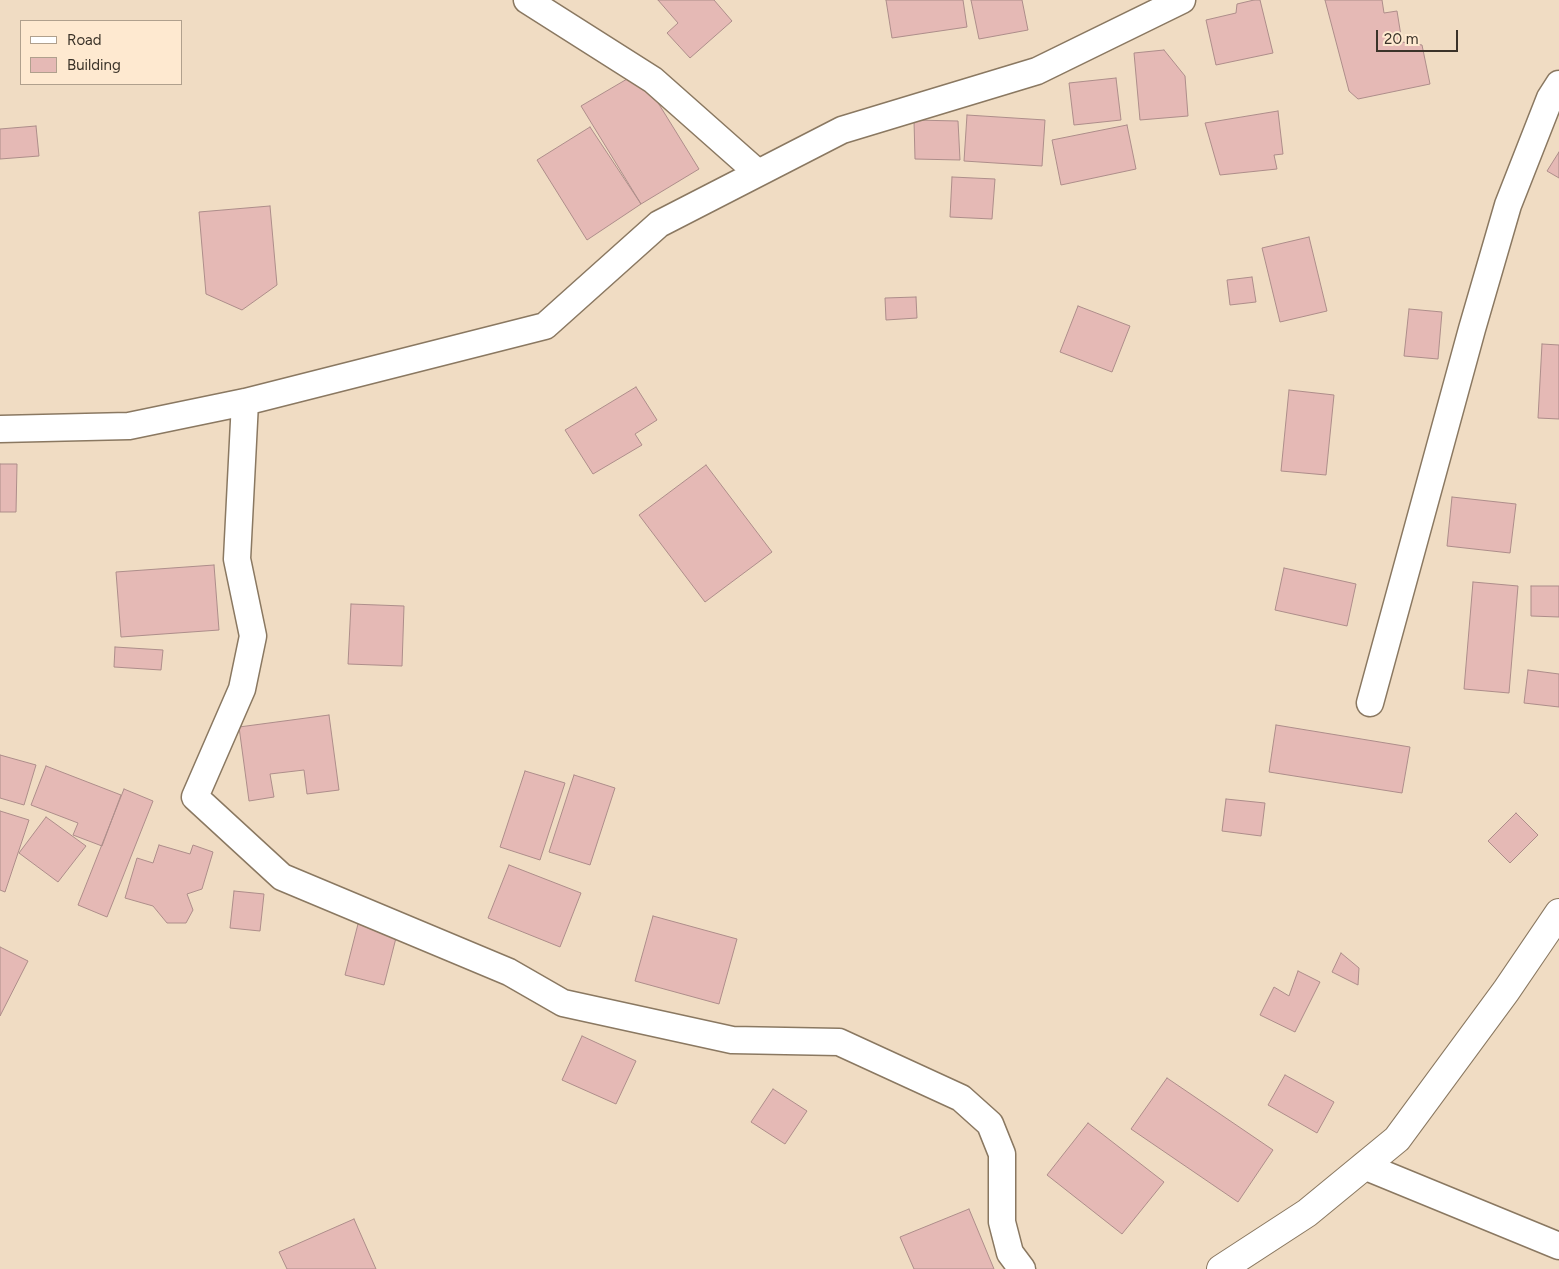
<!DOCTYPE html>
<style>
body{margin:0}
#map{position:relative;width:1559px;height:1269px;overflow:hidden;background:#f0dcc3;font-family:Figtree,sans-serif}
canvas{display:block}
.legend{position:absolute;left:20px;top:20px;width:162px;height:65px;box-sizing:border-box;background:#fee9d0;border:1px solid #b0a08d;margin:0;padding:6px 9px;list-style:none;font-size:15px;color:#3b3329}
.legend li{display:flex;align-items:center;gap:10px;height:25px}
.legend b{width:25px;border:1px solid #b0a08d}
.scale{position:absolute;left:1376px;top:30px;width:82px;height:22px;box-sizing:border-box;border:2px solid #3b3329;border-top:0;padding-left:6px;font-size:15px;line-height:18px;white-space:nowrap;color:#3b3329;-webkit-text-stroke:4px #fee9d0;paint-order:stroke}
</style>
<div id="map">
<canvas width="1559" height="1269"></canvas>
<ul class="legend">
<li><b style="height:6px;background:#fff"></b>Road</li>
<li><b style="height:14px;background:#e5b9b5"></b>Building</li>
</ul>
<div class="scale">20 m</div>
</div>
<script>
const c = document.querySelector('canvas').getContext('2d');
c.lineJoin = 'round';
function fill(path, color) { c.fillStyle = color; c.fill(path, 'evenodd'); }
const shape = rows => new Path2D(rows.map(r => 'M' + r).join(''));
function strokePath(path, color, width, dash) { c.strokeStyle = color; c.lineWidth = width; c.lineCap = dash ? 'butt' : 'round'; c.setLineDash(dash || []); c.stroke(path); }
const building = shape([
 [658,0,714,0,732,21,690,58,667,33,678,23,658,0],
 [886,0,963,0,967,27,892,38,886,0],
 [971,0,1022,0,1028,30,979,39,971,0],
 [1254,0,1260,0,1273,53,1216,65,1206,20,1236,13,1237,4,1254,0],
 [1325,0,1382,0,1384,13,1397,11,1402,42,1422,45,1430,84,1358,99,1349,91,1325,0],
 [1164,50,1185,76,1188,116,1140,120,1134,53,1164,50],
 [639,72,699,169,641,204,581,106,639,72],
 [1116,78,1121,120,1074,125,1069,83,1116,78],
 [1278,111,1283,154,1274,155,1277,169,1220,175,1205,123,1278,111],
 [967,115,1045,120,1042,166,964,161,967,115],
 [914,120,958,121,960,160,915,159,914,120],
 [1127,125,1136,169,1061,185,1052,140,1127,125],
 [36,126,39,156,0,159,0,129,36,126],
 [590,127,641,204,587,240,537,160,590,127],
 [1559,152,1559,178,1547,171,1559,152],
 [952,177,995,179,992,219,950,217,952,177],
 [270,206,277,285,242,310,206,294,199,212,270,206],
 [1309,237,1327,311,1280,322,1262,248,1309,237],
 [1252,277,1256,302,1230,305,1227,280,1252,277],
 [916,297,917,318,886,320,885,298,916,297],
 [1078,306,1130,326,1112,372,1060,352,1078,306],
 [1409,309,1442,312,1438,359,1404,356,1409,309],
 [1542,344,1559,345,1559,419,1538,418,1542,344],
 [636,387,657,420,635,434,642,445,593,474,565,430,636,387],
 [1289,390,1334,395,1326,475,1281,471,1289,390],
 [0,464,17,464,16,512,0,512,0,464],
 [706,465,772,552,705,602,639,515,706,465],
 [1452,497,1516,504,1510,553,1447,546,1452,497],
 [214,565,219,630,121,637,116,572,214,565],
 [1284,568,1356,584,1347,626,1275,610,1284,568],
 [1473,582,1518,586,1509,693,1464,689,1473,582],
 [1531,586,1559,586,1559,617,1531,616,1531,586],
 [351,604,404,606,402,666,348,664,351,604],
 [115,647,163,650,161,670,114,667,115,647],
 [1528,670,1559,674,1559,707,1524,703,1528,670],
 [329,715,339,790,307,794,304,770,270,774,274,797,249,801,239,727,329,715],
 [1276,725,1410,747,1402,793,1269,772,1276,725],
 [0,755,36,765,24,805,0,798,0,755],
 [46,766,121,795,102,846,73,835,78,823,31,805,46,766],
 [525,771,565,783,540,860,500,847,525,771],
 [574,775,615,788,590,865,549,852,574,775],
 [124,789,153,801,107,917,78,905,124,789],
 [1226,799,1265,803,1261,836,1222,831,1226,799],
 [0,811,29,820,5,892,0,890,0,811],
 [1516,813,1538,835,1510,863,1488,841,1516,813],
 [46,817,86,846,58,882,19,853,46,817],
 [159,845,190,854,193,845,213,852,202,889,187,894,193,910,186,923,167,923,153,906,125,898,137,858,153,863,159,845],
 [509,865,581,893,560,947,488,918,509,865],
 [234,891,264,894,260,931,230,928,234,891],
 [653,916,737,939,719,1004,635,981,653,916],
 [358,924,397,934,384,985,345,975,358,924],
 [0,947,28,961,0,1016,0,947],
 [1341,953,1359,968,1358,985,1332,972,1341,953],
 [1298,971,1320,982,1295,1032,1260,1015,1274,987,1289,996,1298,971],
 [582,1036,636,1061,616,1104,562,1080,582,1036],
 [1285,1075,1334,1102,1317,1133,1268,1105,1285,1075],
 [1167,1078,1273,1150,1238,1202,1131,1129,1167,1078],
 [773,1089,807,1111,785,1144,751,1122,773,1089],
 [1088,1123,1164,1182,1122,1234,1047,1175,1088,1123],
 [969,1209,994,1269,914,1269,900,1237,969,1209],
 [354,1219,376,1269,287,1269,279,1252,354,1219]
]);
const minor = shape([
 [527,0,653,80,758,173],
 [245,402,237,559,253,636,242,689,195,797,282,877,509,972,563,1003,732,1040,839,1042,961,1098,990,1124,1002,1154,1002,1222,1010,1253,1022,1269],
 [0,429,129,426,245,402,545,326,659,224,842,130,1037,71,1182,0],
 [1370,703,1472,329,1508,205,1550,98,1559,84],
 [1364,1166,1559,1246]
]);
const tertiary = shape([
 [1221,1269,1307,1213,1397,1139,1506,991,1559,913]
]);
fill(building, '#e5b9b5');
strokePath(building, '#ad8d8a', 1);
strokePath(minor, '#8a7861', 29);
strokePath(tertiary, '#8a7861', 30);
strokePath(minor, '#fff', 26);
strokePath(tertiary, '#fff', 28);
</script>
